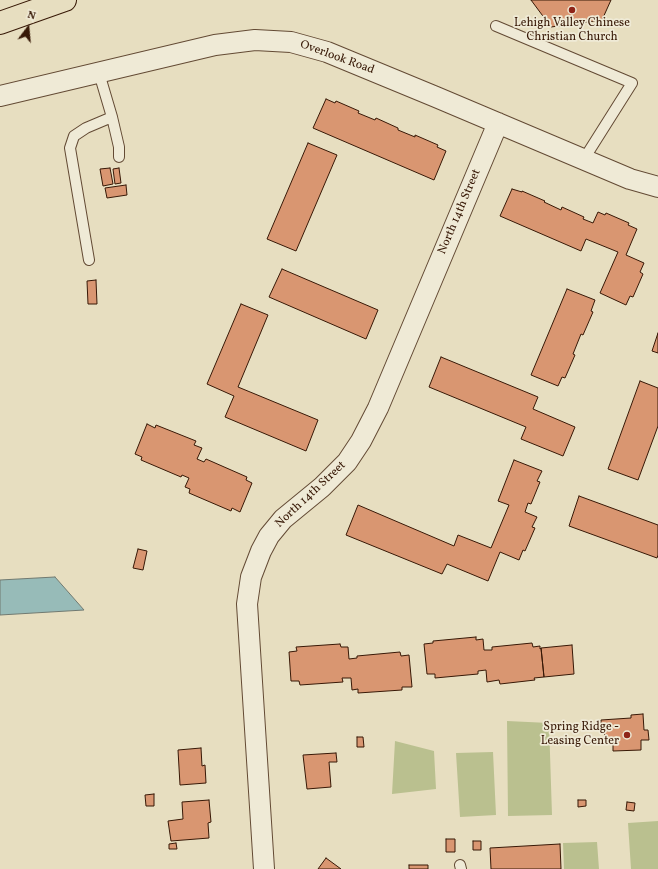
<!DOCTYPE html>
<style>
body{margin:0}
#map{position:relative;width:658px;height:869px;overflow:hidden;background:#e7dec0;font-family:Vollkorn,serif}
canvas{display:block}
.north{position:absolute;left:8px;top:8px;width:40px;height:40px;-webkit-text-stroke:3px #efead6;paint-order:stroke;rotate:16deg;font-size:11px;font-weight:700;line-height:16px;text-align:center;color:#371806}
.north::after{content:'';display:block;margin:auto;width:14px;height:18px;background:#371806;clip-path:polygon(50% 0,100% 100%,50% 72%,0 100%)}
</style>
<div id="map">
<canvas width="658" height="869"></canvas>
<div class="north">N</div>
</div>
<script>
const c = document.querySelector('canvas').getContext('2d');
c.lineJoin = 'round';
function fill(path, color) { c.fillStyle = color; c.fill(path, 'evenodd'); }
const shape = rows => new Path2D(rows.map(r => 'M' + r).join(''));
function strokePath(path, color, width, dash) { c.strokeStyle = color; c.lineWidth = width; c.lineCap = dash ? 'butt' : 'round'; c.setLineDash(dash || []); c.stroke(path); }
function write(font, color, halo, rows, align = 'center') {
  c.font = font + ' Vollkorn,serif'; c.lineWidth = 3.5; c.setLineDash([]); c.textBaseline = 'middle'; c.strokeStyle = halo; c.fillStyle = color; for (const [text, x, y, turn = 0] of rows) {
    c.save(); c.translate(x, y); c.rotate((+turn || 0) * Math.PI / 180); c.textAlign = isNaN(turn) ? turn : align; if (halo) c.strokeText(text, 0, 0); c.fillText(text, 0, 0); c.restore();
  }
}
const green = shape([
 [507,721,549,723,552,815,508,816],
 [395,741,434,751,436,789,392,794],
 [493,752,496,815,460,817,456,753],
 [658,821,658,869,631,869,628,823],
 [597,842,599,869,564,869,563,843]
]);
const water = shape([
 [55,577,84,610,0,615,0,580,55,577]
]);
const building = shape([
 [531,0,611,0,602,20,551,27,531,0],
 [326,99,335,103,336,101,359,111,358,113,375,120,376,118,398,128,398,130,415,137,415,135,438,145,437,147,446,151,434,180,313,128,326,99],
 [308,143,337,155,296,251,267,239,308,143],
 [110,168,113,184,103,186,100,169,110,168],
 [119,168,121,183,115,184,113,169,119,168],
 [126,185,127,195,107,198,105,188,126,185],
 [512,189,522,192,522,191,545,201,544,202,561,210,562,207,584,217,583,219,593,223,598,212,605,215,606,213,629,223,628,225,637,229,626,255,644,263,640,272,643,274,633,297,630,296,626,305,600,293,618,252,586,239,581,251,500,216,512,189],
 [282,269,378,310,366,339,269,297,282,269],
 [96,280,97,304,88,304,87,281,96,280],
 [567,289,595,300,591,311,593,312,583,335,581,334,573,354,575,355,565,378,562,377,558,386,531,375,567,289],
 [241,304,268,315,238,387,318,420,306,451,225,417,234,396,207,384,241,304],
 [658,333,658,353,652,351,658,333],
 [441,357,538,397,533,409,575,427,563,456,521,439,526,427,429,387,441,357],
 [640,381,658,388,658,426,638,480,608,469,640,381],
 [147,424,155,428,156,425,196,441,194,445,202,448,197,459,204,462,206,459,247,477,246,480,252,483,240,512,232,508,231,511,189,493,190,489,185,487,189,478,182,475,181,477,141,460,142,457,135,454,147,424],
 [514,460,542,471,537,481,540,482,531,504,528,503,525,512,537,517,532,527,535,528,525,551,523,550,519,560,500,552,488,581,447,564,442,574,346,535,358,505,454,546,458,535,491,548,509,505,498,501,514,460],
 [579,496,658,525,658,555,657,558,569,526,579,496],
 [138,549,147,551,143,570,133,568,138,549],
 [476,637,476,640,483,639,484,650,492,650,492,647,532,643,533,647,540,646,540,649,541,648,544,677,534,678,535,680,500,684,499,680,487,682,486,670,478,671,478,674,435,678,435,674,427,674,424,644,433,643,433,641,476,637],
 [340,644,341,647,348,647,349,659,357,658,357,656,400,652,401,656,409,655,412,687,402,687,402,690,358,693,358,689,352,690,351,678,342,678,343,682,300,685,299,681,291,681,289,652,297,651,296,647,340,644],
 [572,645,574,674,544,677,541,648,572,645],
 [643,714,644,730,648,730,649,740,641,740,641,750,613,751,613,741,605,742,604,727,601,727,601,720,631,718,631,715,643,714],
 [357,737,363,737,364,747,357,747,357,737],
 [201,748,202,766,205,765,206,783,180,785,178,750,201,748],
 [336,753,337,762,329,762,331,787,307,789,303,755,336,753],
 [154,794,154,806,146,806,145,795,154,794],
 [209,800,211,822,208,823,209,838,171,841,168,821,183,819,182,802,209,800],
 [578,800,586,800,586,806,578,807,578,800],
 [627,802,635,803,634,811,626,810,627,802],
 [446,839,455,839,455,852,446,852,446,839],
 [473,841,481,841,481,850,473,850,473,841],
 [176,843,177,849,169,849,169,844,176,843],
 [560,844,561,869,491,869,490,848,560,844],
 [326,858,341,869,318,869,326,858],
 [409,865,428,865,428,869,409,869,409,865]
]);
const lane = shape([
 [496,26,632,83,584,159],
 [112,117,119,147,119,157],
 [89,260,70,148,74,136,86,128,112,117,99,73],
 [460,865,461,869]
]);
const street = shape([
 [0,96,215,45,255,40,291,42,327,52,436,97,630,179,658,187],
 [264,869,247,604,251,577,261,551,269,536,283,519,322,487,347,462,361,441,378,408,498,123]
]);
const highway = shape([
 [0,23,65,0]
]);
const markers = [
 [572,10,4,"#8f2418"],
 [627,735,4,"#8f2418"]
];
const poiNames = [
 ["Lehigh Valley Chinese",572,24],
 ["Christian Church",572,38],
 ["Spring Ridge -",619,728,"right"],
 ["Leasing Center",619,742,"right"]
];
const streetNames = [
 ["Overlook Road",337,58,20],
 ["North 14th Street",460,212,-67],
 ["North 14th Street",311,495,-43]
];
fill(green, '#bac08f');
fill(water, '#97bbb8');
strokePath(water, '#717a71', 1);
fill(building, '#d99671');
strokePath(building, '#371806', 1);
strokePath(lane, '#634a34', 12);
strokePath(street, '#634a34', 22);
strokePath(highway, '#371806', 24);
strokePath(lane, '#efead6', 10);
strokePath(street, '#efead6', 20);
strokePath(highway, '#e7dec0', 22);
for (const [x, y, r, color] of markers) { const dot = new Path2D(); dot.arc(x, y, r, 0, 2 * Math.PI); c.fillStyle = color; c.fill(dot); strokePath(dot, '#efead6', 1.5); }
write('12px', '#371806', '#efead6', poiNames);
write('12px', '#371806', '#efead6', streetNames);
</script>
